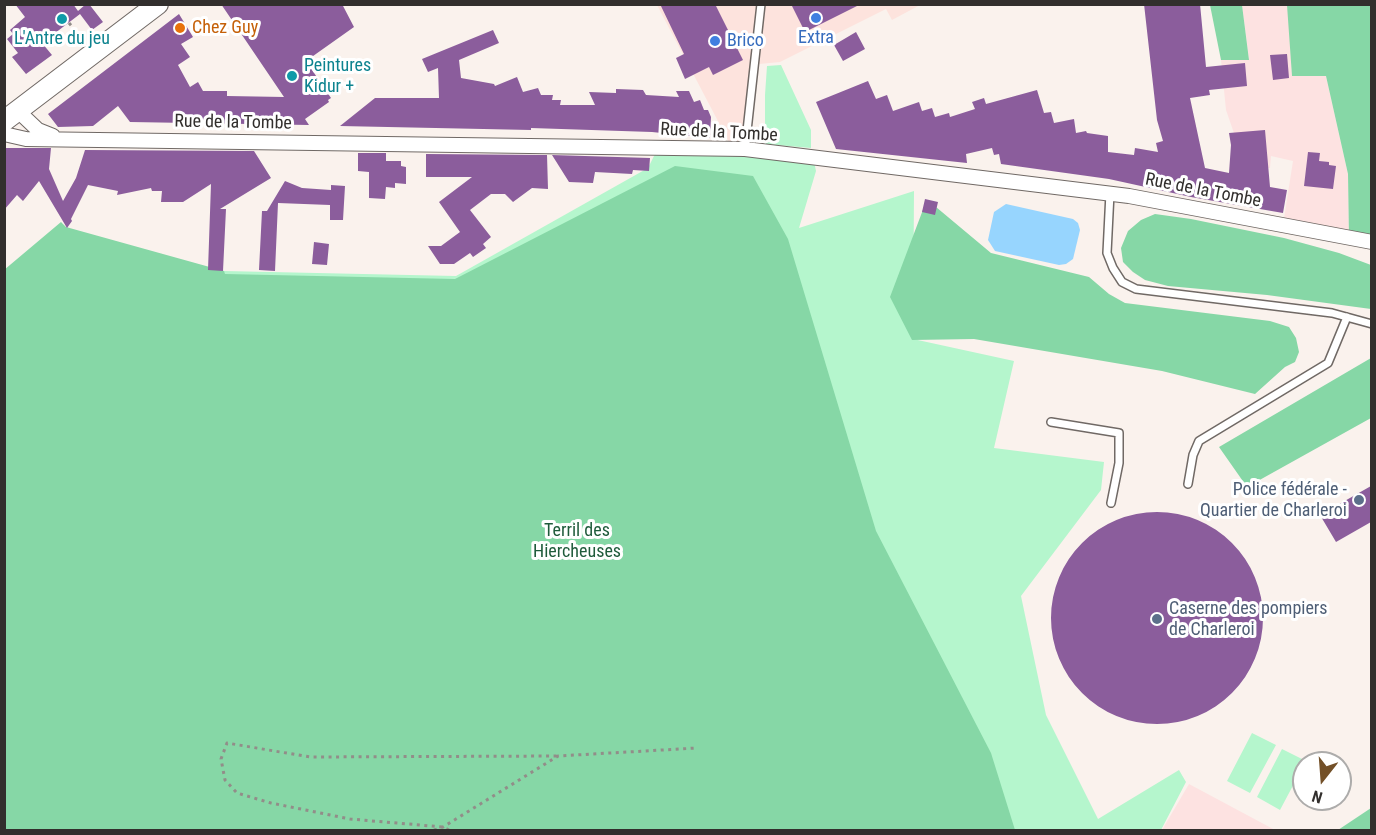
<!DOCTYPE html>
<meta charset="utf-8">
<style>
body{margin:0}
#map{position:relative;width:1376px;height:835px;overflow:hidden;background:#faf2ed;font-family:"Roboto Condensed",sans-serif}
canvas{display:block}
.frame{position:absolute;inset:0;border:6px solid #322f2d;pointer-events:none}
.north{position:absolute;left:1292px;top:751px;width:60px;height:60px;box-sizing:border-box;background:#fff;border:2px solid #adacab;border-radius:50%;rotate:197deg;font-size:16px;font-weight:700;line-height:24px;text-align:center;color:#322f2d}
.north::after{content:'';display:block;margin:auto;width:21px;height:27px;background:#735028;clip-path:polygon(50% 0,100% 100%,50% 72%,0 100%)}
</style>
<div id="map">
<canvas width="1376" height="835"></canvas>
<div class="frame"></div>
<div class="north">N</div>
</div>
<script>
const c = document.querySelector('canvas').getContext('2d');
c.lineJoin = 'round';
function fill(path, color) { c.fillStyle = color; c.fill(path, 'evenodd'); }
const shape = rows => new Path2D(rows.map(r => 'M' + r).join(''));
function strokePath(path, color, width, dash) { c.strokeStyle = color; c.lineWidth = width; c.lineCap = dash ? 'butt' : 'round'; c.setLineDash(dash || []); c.stroke(path); }
function write(font, color, halo, rows, align = 'center') {
  c.font = font + ' "Roboto Condensed",sans-serif'; c.lineWidth = 6; c.setLineDash([]); c.textBaseline = 'middle'; c.strokeStyle = halo; c.fillStyle = color; for (const [text, x, y, turn = 0] of rows) {
    c.save(); c.translate(x, y); c.rotate((+turn || 0) * Math.PI / 180); c.textAlign = isNaN(turn) ? turn : align; if (halo) c.strokeText(text, 0, 0); c.fillText(text, 0, 0); c.restore();
  }
}
const commercial = shape([
 [657,5,920,5,892,20,886,9,780,62,759,64,747,143,730,144]
]);
const industrial = shape([
 [1242,5,1288,5,1292,76,1326,76,1348,174,1349,238,1283,225,1293,161,1271,156,1270,168,1246,168,1226,110,1221,60,1249,59],
 [1189,784,1275,830,1162,830]
]);
const green = shape([
 [781,65,811,130,811,148,765,144,765,95,767,66],
 [658,148,813,157,816,171,799,228,914,191,913,339,1014,361,994,448,1104,462,1101,490,1021,596,1046,715,1098,819,1179,770,1186,782,1161,830,977,830,4,432,225,320,224,271,456,276,648,168],
 [1252,733,1276,745,1250,793,1227,781],
 [1282,749,1306,761,1280,810,1257,797]
]);
const forest = shape([
 [1210,5,1242,5,1249,60,1221,60],
 [1245,5,1371,5,1371,242,1349,238,1348,174,1326,76,1292,76,1287,5],
 [675,166,753,176,788,239,876,531,991,753,1015,830,5,830,4,270,61,222,66,227,224,271,225,274,455,279],
 [924,207,936,207,991,253,1089,277,1109,294,1125,303,1270,321,1289,327,1296,338,1299,352,1295,362,1285,367,1255,394,1162,371,974,339,912,340,890,297],
 [1155,214,1191,219,1284,238,1339,253,1371,265,1371,309,1267,295,1168,286,1145,280,1133,272,1123,262,1121,248,1128,231,1141,220],
 [1371,358,1371,418,1247,487,1219,447],
 [1371,808,1371,830,1338,830]
]);
const water = shape([
 [1006,204,1073,219,1078,223,1080,230,1073,259,1066,264,1059,265,995,251,988,240,994,212]
]);
const building = shape([
 [15,4,73,4,78,11,86,4,89,4,103,22,92,30,80,14,42,43,52,55,26,74,12,57,18,53,7,39,13,34,10,30,25,17],
 [221,4,342,4,354,27,306,61,331,98,328,100,329,102,305,119,309,125,130,122,118,106,93,126,58,127,48,114,179,14,193,37,181,44,190,57,178,65,190,87,198,82,203,91,227,91,227,96,284,97],
 [660,4,715,4,743,60,713,75,709,67,685,79,676,58,684,54],
 [791,4,861,4,805,32],
 [1144,4,1200,4,1206,67,1245,63,1247,86,1209,90,1210,95,1190,98,1205,168,1229,173,1231,145,1229,133,1265,130,1270,187,1287,190,1283,213,1191,197,1109,179,1001,164,999,154,994,155,992,148,966,154,967,163,836,149,816,102,868,81,876,99,887,95,893,111,919,102,922,111,932,108,935,117,949,113,950,117,975,109,972,102,984,98,986,104,1037,90,1044,113,1051,112,1054,123,1074,119,1076,133,1086,131,1087,133,1108,136,1108,152,1134,155,1135,148,1158,152,1156,143,1163,141,1157,120],
 [493,30,499,43,459,60,461,78,494,84,495,86,517,77,523,92,538,88,541,95,553,95,552,100,561,100,560,105,595,105,589,92,616,93,616,89,643,90,646,95,679,97,676,91,689,91,694,102,700,100,704,110,708,110,711,117,710,138,652,132,531,128,531,130,340,126,375,98,439,98,438,68,428,72,422,59],
 [856,32,865,49,843,61,834,45],
 [1287,54,1289,78,1273,80,1270,55],
 [4,148,51,148,49,169,63,201,76,178,85,150,254,151,271,178,220,209,226,209,223,271,208,270,211,184,183,202,161,202,162,191,152,191,151,188,117,195,118,191,88,185,71,219,72,221,67,228,39,181,23,201,17,195,4,210],
 [1308,152,1320,153,1319,161,1329,162,1329,165,1336,166,1333,189,1304,186],
 [358,153,386,153,386,161,401,161,401,166,406,167,406,184,395,183,395,188,386,187,385,199,369,198,369,172,358,171],
 [426,154,547,155,548,189,532,188,513,202,505,194,491,194,470,210,491,237,483,244,486,248,473,257,470,253,454,264,440,264,428,246,441,246,460,232,439,202,472,177,426,177],
 [552,155,650,158,649,171,633,170,632,174,595,172,593,183,569,182],
 [285,181,302,188,331,190,331,185,345,186,343,220,330,220,330,205,278,203,275,271,259,270,262,211,267,211],
 [925,199,938,202,935,215,922,212],
 [314,242,329,244,327,265,312,264],
 [1371,486,1371,522,1336,542,1320,515],
 '1051 618a106 106 0 1 1 212 0a106 106 0 1 1-212 0Z'
]);
const path = shape([
 [69,23,84,40],
 [434,830,443,827,558,756,697,748],
 [449,830,443,827,350,819,271,803,237,793,225,780,221,759,227,743,310,757,558,756]
]);
const lane = shape([
 [745,149,761,4],
 [1110,193,1107,253,1113,268,1122,282,1136,289,1332,313,1372,324],
 [1051,422,1119,433,1119,463,1111,503],
 [1188,484,1193,455,1199,441,1328,363,1347,317]
]);
const street = shape([
 [18,111,38,130,53,136],
 [4,134,26,139,745,149,1129,196,1372,242]
]);
const secondary = shape([
 [4,121,158,4]
]);
const markers = [
 [816,18,6,"#3f7fe0"],
 [62,19,6,"#0f9aa8"],
 [180,28,6,"#e8710a"],
 [715,41,6,"#3f7fe0"],
 [292,76,6,"#0f9aa8"],
 [1359,500,6,"#5c6f8a"],
 [1157,619,6,"#5c6f8a"]
];
const foodNames = [
 ["Chez Guy",192,28]
];
const shopNames = [
 ["Extra",816,38],
 ["Brico",727,41,"left"]
];
const cultureNames = [
 ["L'Antre du jeu",62,39],
 ["Peintures",304,66,"left"],
 ["Kidur +",304,87,"left"]
];
const streetNames = [
 ["Rue de la Tombe",233,123,1],
 ["Rue de la Tombe",719,133,3],
 ["Rue de la Tombe",1203,191,11]
];
const serviceNames = [
 ["Police fédérale -",1347,490],
 ["Quartier de Charleroi",1347,511],
 ["Caserne des pompiers",1169,609,"left"],
 ["de Charleroi",1169,630,"left"]
];
const parkNames = [
 ["Terril des",577,531],
 ["Hiercheuses",577,552]
];
fill(commercial, '#fde3dd');
fill(industrial, '#fde2e1');
fill(green, '#b5f6cd');
fill(forest, '#86d7a6');
fill(water, '#97d5fe');
fill(building, '#8b5d9c');
strokePath(lane, '#706965', 10);
strokePath(street, '#706965', 16);
strokePath(secondary, '#706965', 22);
strokePath(path, '#928d89', 3, [3, 4.5]);
strokePath(lane, '#fff', 7);
strokePath(street, '#fff', 14);
strokePath(secondary, '#fff', 20);
for (const [x, y, r, color] of markers) { const dot = new Path2D(); dot.arc(x, y, r, 0, 2 * Math.PI); c.fillStyle = color; c.fill(dot); strokePath(dot, '#fff', 2); }
write('18px', '#c56008', '#fff', foodNames, 'left');
write('18px', '#366cbe', '#fff', shopNames);
write('18px', '#0d838f', '#fff', cultureNames);
write('18px', '#322f2d', '#fff', streetNames);
write('18px', '#4e5e75', '#fff', serviceNames, 'right');
write('18px', '#1f5b3b', '#fff', parkNames);
</script>
